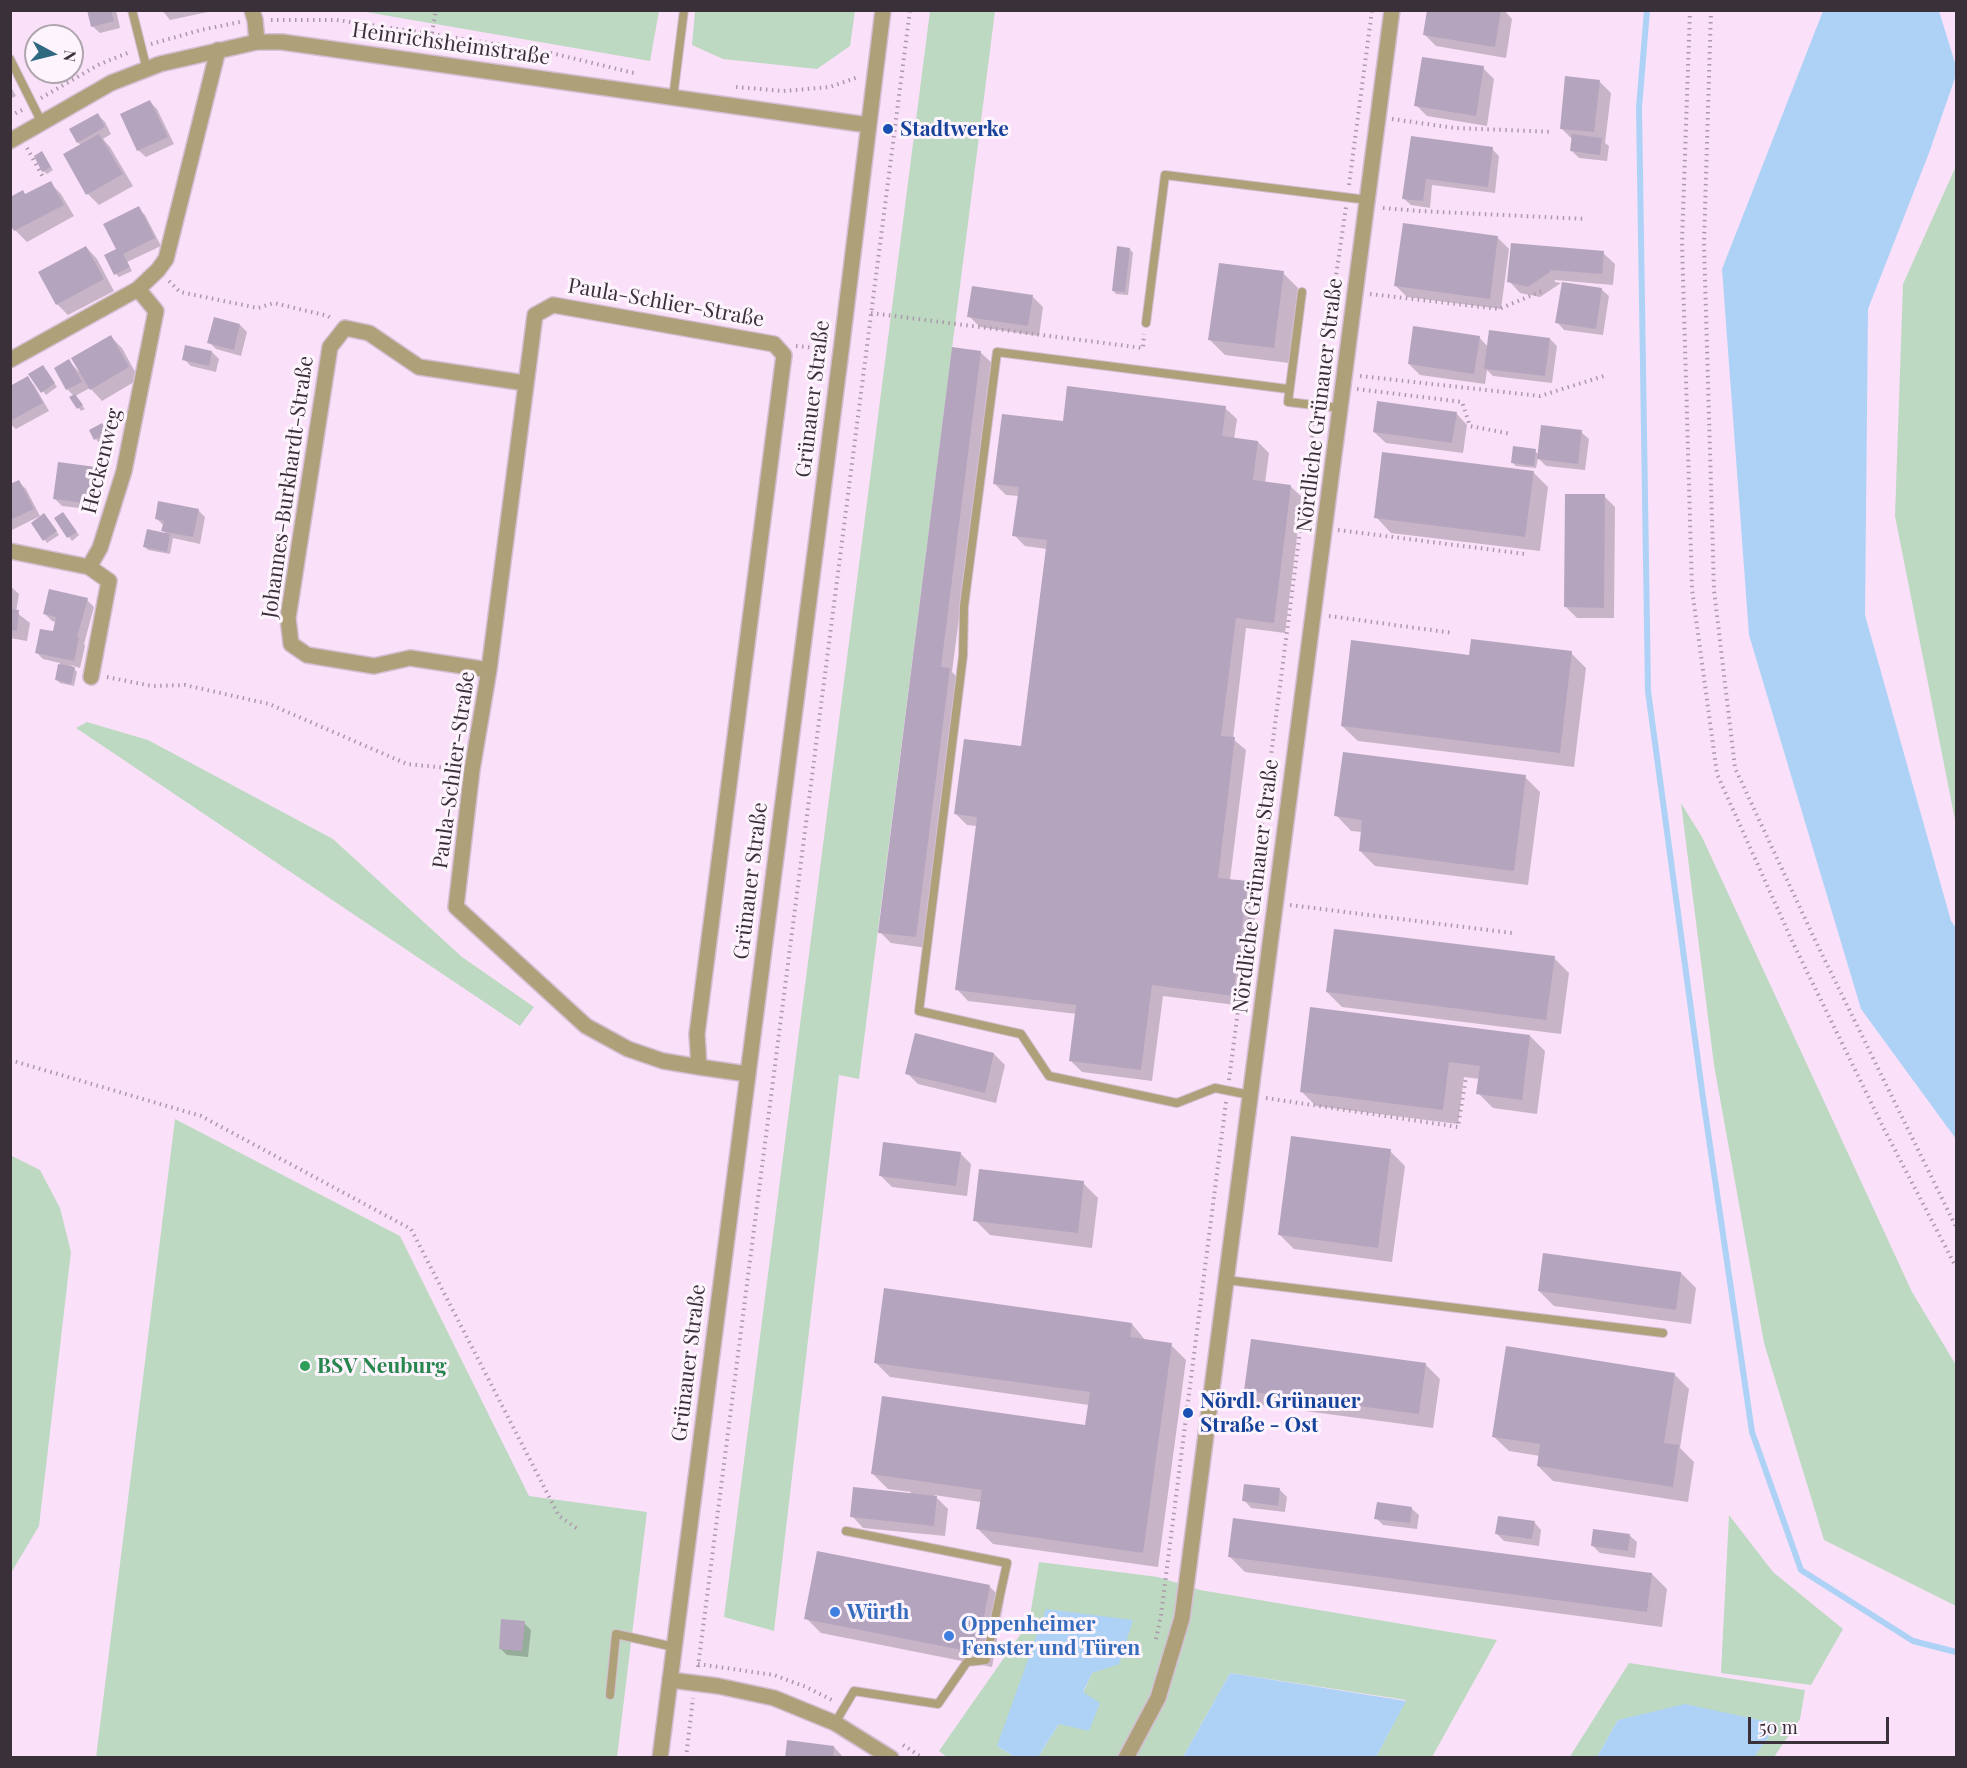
<!DOCTYPE html>
<meta charset="utf-8">
<style>
body{margin:0}
#map{position:relative;width:1967px;height:1768px;overflow:hidden;background:#fae1f9;font-family:"Playfair Display",serif}
canvas{display:block}
.frame{position:absolute;inset:0;border:12px solid #3a303a;pointer-events:none}
.north{position:absolute;left:24px;top:24px;width:60px;height:60px;box-sizing:border-box;background:#fef4fd;border:2px solid #b0a6af;border-radius:50%;rotate:97deg;font-size:16px;font-weight:700;line-height:24px;text-align:center;color:#3a303a}
.north::after{content:'';display:block;margin:auto;width:21px;height:27px;background:#2e6981;clip-path:polygon(50% 0,100% 100%,50% 72%,0 100%)}
.scale{position:absolute;left:1748px;top:1717px;width:141px;height:27px;box-sizing:border-box;border:3px solid #3a303a;border-top:0;padding-left:8px;font-size:18px;line-height:21px;white-space:nowrap;color:#3a303a;-webkit-text-stroke:4px #fef4fd;paint-order:stroke}
</style>
<div id="map">
<canvas width="1967" height="1768"></canvas>
<div class="frame"></div>
<div class="north">N</div>
<div class="scale">50 m</div>
</div>
<script>
const c = document.querySelector('canvas').getContext('2d');
c.lineJoin = 'round';
function fill(path, color) { c.fillStyle = color; c.fill(path, 'evenodd'); }
const shape = rows => new Path2D(rows.map(r => 'M' + r).join(''));
function strokePath(path, color, width, dash) { c.strokeStyle = color; c.lineWidth = width; c.lineCap = dash ? 'butt' : 'round'; c.setLineDash(dash || []); c.stroke(path); }
function write(font, color, halo, rows, align = 'center') {
  c.font = font + ' "Playfair Display",serif'; c.lineWidth = 6; c.setLineDash([]); c.textBaseline = 'middle'; c.strokeStyle = halo; c.fillStyle = color; for (const [text, x, y, turn = 0] of rows) {
    c.save(); c.translate(x, y); c.rotate((+turn || 0) * Math.PI / 180); c.textAlign = isNaN(turn) ? turn : align; if (halo) c.strokeText(text, 0, 0); c.fillText(text, 0, 0); c.restore();
  }
}
const green = shape([
 [360,11,659,10,659,11,650,61],
 [695,11,695,10,855,11,850,46,817,69,723,59,692,45],
 [930,11,995,11,859,1079,839,1075,774,1631,724,1617],
 [1956,166,1956,825,1895,516,1903,284],
 [87,722,148,740,333,839,462,957,534,1007,520,1026,76,728],
 [1681,803,1702,837,1912,1292,1956,1365,1956,1606,1824,1540,1764,1343,1714,1065],
 [175,1119,400,1236,529,1496,647,1512,617,1757,96,1758],
 [10,1155,40,1170,60,1208,71,1252,39,1526,11,1573],
 [1729,1515,1773,1572,1843,1629,1811,1685,1721,1673],
 [1039,1562,1158,1577,1200,1590,1497,1640,1432,1757,1376,1757,1406,1700,1230,1673,1183,1757,1038,1757,1059,1724,1083,1693,1092,1673,1133,1621,997,1746,1015,1757,947,1757,939,1751,1029,1622],
 [1629,1663,1805,1690,1800,1719,1774,1757,1754,1757,1777,1724,1618,1720,1597,1757,1569,1758]
]);
const water = shape([
 [1823,11,1939,11,1956,66,1956,75,1929,153,1868,309,1865,615,1951,921,1956,928,1956,1139,1861,1009,1749,635,1722,269],
 [1046,1609,1133,1620,1119,1664,1092,1673,1083,1692,1100,1703,1089,1731,1059,1724,1038,1757,1015,1757,997,1746],
 [1230,1673,1406,1701,1376,1757,1183,1757],
 [1685,1704,1778,1724,1754,1757,1597,1757,1618,1720]
]);
const shadow = shape([
 [89,10,116,10,120,28,100,33,92,26],
 [162,10,207,10,208,12,170,20],
 [1429,10,1504,10,1512,19,1506,58,1436,46,1425,35],
 [1483,68,1494,79,1487,126,1427,116,1416,105],
 [1600,82,1611,93,1605,143,1609,146,1607,161,1579,158,1572,151,1573,140,1561,128],
 [10,85,16,96,10,99],
 [150,102,157,109,174,144,146,157,138,150],
 [98,115,105,122,111,134,103,139,110,147,133,186,99,205,88,194,81,146,78,142],
 [1412,138,1492,149,1499,156,1495,193,1432,185,1430,208,1411,205,1403,198],
 [42,153,53,170,47,174,43,171],
 [50,183,61,194,74,216,27,242,15,230,10,221],
 [138,208,145,215,161,246,127,262,132,271,119,277,116,274,118,250],
 [1498,238,1509,249,1501,309,1407,297,1396,286],
 [86,247,97,259,114,291,68,315,57,304],
 [1130,249,1133,253,1128,295,1116,294,1113,290],
 [1603,253,1615,264,1613,285,1555,280,1555,282,1561,283,1540,297,1520,293,1509,281],
 [1283,273,1298,288,1289,363,1225,355,1210,340],
 [1601,289,1609,296,1603,335,1564,330,1557,322],
 [1032,296,1043,307,1039,336,980,327,969,316],
 [240,325,247,332,241,356,216,349,209,342],
 [111,337,122,348,139,379,102,401,90,388,75,396,85,409,81,411,72,398,74,396,68,390,56,369,69,361,79,372],
 [1479,337,1488,347,1550,339,1557,346,1552,383,1493,376,1487,370,1485,384,1420,375,1409,364],
 [212,352,219,359,216,372,191,366,184,359],
 [980,352,992,363,952,672,961,681,927,948,891,943,880,932],
 [46,370,57,387,46,395,31,375],
 [27,378,34,385,49,411,16,429,10,424,10,387],
 [1225,408,1237,419,1234,439,1258,442,1269,453,1265,483,1290,486,1302,497,1285,633,1246,628,1233,739,1246,750,1230,880,1247,883,1258,894,1244,1006,1163,996,1152,1081,1082,1072,1071,1061,1077,1014,968,1001,957,989,977,826,967,825,956,814,1022,748,1047,549,1025,546,1014,535,1019,496,1006,495,995,484,1064,423],
 [1456,413,1467,425,1463,453,1386,443,1374,432],
 [102,425,109,437,98,442,91,431],
 [1581,432,1589,439,1585,470,1546,466,1538,458,1536,468,1516,466,1513,463,1535,451,1539,455],
 [95,469,102,476,97,510,62,506,54,498],
 [1533,472,1548,487,1540,551,1391,533,1376,517],
 [19,482,26,489,40,516,12,530,10,528,10,486],
 [1604,496,1615,507,1614,618,1577,618,1566,607],
 [198,510,205,517,200,544,173,538,170,554,148,550,145,547,168,535,163,531,164,526,156,518],
 [66,517,79,535,72,541,56,519],
 [47,518,59,535,47,543,33,523],
 [10,586,19,594,16,612,30,623,27,641,10,638],
 [87,600,94,607,84,644,85,646,80,668,71,665,77,672,74,686,60,683,57,680,60,663,43,659,36,652,54,633,56,622,52,621,45,614],
 [1571,653,1586,668,1574,767,1358,741,1342,726,1471,656],
 [1525,777,1540,792,1528,885,1375,866,1360,851,1362,832,1351,831,1336,815],
 [1554,958,1569,973,1561,1034,1342,1007,1327,992],
 [1530,1036,1545,1051,1537,1114,1493,1108,1478,1093,1480,1079,1464,1077,1458,1124,1316,1106,1301,1091],
 [994,1054,1005,1065,996,1103,918,1084,907,1073],
 [1390,1151,1405,1166,1392,1262,1294,1249,1279,1234],
 [960,1153,971,1164,967,1196,892,1187,880,1175],
 [1083,1183,1098,1198,1092,1248,990,1235,975,1220],
 [1681,1273,1696,1288,1691,1324,1554,1306,1539,1291],
 [1132,1324,1146,1341,1171,1345,1186,1360,1158,1567,993,1544,978,1529,981,1502,934,1495,948,1509,945,1536,863,1528,852,1516,910,1495,911,1492,888,1489,873,1474,1086,1426,1089,1405,890,1377,875,1362],
 [1425,1364,1440,1379,1433,1428,1260,1405,1245,1390],
 [1674,1374,1689,1389,1680,1448,1694,1462,1688,1502,1553,1481,1538,1466,1540,1456,1509,1451,1493,1436],
 [1280,1490,1287,1497,1285,1512,1251,1508,1244,1500],
 [1411,1508,1419,1515,1417,1529,1383,1525,1376,1518],
 [1534,1522,1541,1530,1539,1546,1504,1541,1497,1534],
 [1629,1535,1637,1542,1635,1558,1600,1553,1593,1546],
 [1230,1557,1652,1574,1667,1589,1662,1627,1245,1572],
 [989,1586,1004,1601,992,1667,821,1633,806,1618],
 [524,1623,531,1630,528,1657,507,1655,500,1648],
 [834,1747,844,1758,787,1758]
]);
const stream = shape([
 [1647,10,1639,108,1648,691,1703,1098,1752,1432,1801,1570,1913,1641,1956,1652]
]);
const building = shape([
 [87,10,111,10,114,21,91,27],
 [1427,10,1501,10,1495,47,1423,35],
 [1422,57,1484,66,1476,116,1414,106],
 [1565,76,1600,80,1594,132,1560,129],
 [150,100,168,137,137,151,120,114],
 [98,113,105,127,77,143,69,129],
 [99,134,123,174,86,195,63,154],
 [1572,134,1602,138,1600,155,1570,151],
 [1411,136,1493,147,1488,187,1426,179,1423,201,1402,199],
 [42,151,51,167,42,172,34,156],
 [51,181,64,205,14,231,10,224,10,197,23,190,25,194],
 [139,206,155,238,123,254,130,267,114,275,104,255,116,249,103,224],
 [1403,223,1498,236,1490,299,1394,286],
 [1511,243,1604,251,1602,274,1550,270,1550,272,1528,287,1507,282],
 [86,246,104,279,56,305,38,272],
 [1117,246,1130,248,1125,292,1112,291],
 [1219,263,1284,271,1274,348,1208,340],
 [1562,282,1602,288,1596,329,1555,323],
 [972,286,1033,295,1028,326,967,317],
 [214,317,240,324,234,350,207,343],
 [1413,326,1480,336,1474,374,1408,364],
 [1489,330,1550,338,1545,376,1484,369],
 [111,335,129,367,90,390,71,358],
 [185,345,212,351,209,366,182,360],
 [952,347,981,351,941,667,950,668,916,937,878,933],
 [69,359,82,382,66,390,54,368],
 [43,365,55,383,41,393,28,374],
 [28,376,43,403,10,421,10,386],
 [1067,386,1226,406,1222,436,1258,441,1253,480,1291,485,1274,623,1236,618,1221,736,1235,737,1218,878,1248,881,1233,996,1152,985,1141,1070,1069,1061,1076,1005,955,990,977,817,954,814,964,739,1021,746,1047,540,1012,536,1019,487,993,484,1002,414,1063,421],
 [75,394,83,405,77,409,69,397],
 [1377,401,1457,412,1452,443,1373,432],
 [102,423,107,433,94,440,89,430],
 [1541,425,1582,430,1578,464,1537,459],
 [1513,446,1536,449,1534,466,1511,463],
 [1382,452,1534,471,1525,537,1374,518],
 [58,462,96,467,91,504,53,499],
 [19,480,34,509,10,520,10,484],
 [1565,494,1605,494,1604,608,1564,607],
 [158,501,199,509,193,537,161,531,164,521,155,519],
 [63,512,77,532,67,538,54,518],
 [44,513,57,531,43,541,31,523],
 [147,529,170,534,167,552,143,547],
 [49,589,88,598,77,637,79,637,74,661,35,653,40,629,53,631,56,617,43,614],
 [10,609,19,610,17,631,10,630],
 [1471,639,1572,651,1560,753,1341,726,1351,640,1469,655],
 [58,664,75,667,71,684,55,680],
 [1343,752,1526,775,1514,871,1359,851,1362,820,1334,816],
 [1334,929,1555,956,1546,1020,1326,992],
 [1310,1007,1530,1035,1522,1100,1476,1094,1480,1066,1449,1062,1443,1110,1300,1092],
 [915,1033,994,1053,985,1093,905,1074],
 [1291,1136,1391,1149,1378,1248,1278,1235],
 [883,1142,961,1152,956,1186,879,1176],
 [979,1169,1084,1181,1078,1233,973,1221],
 [1543,1253,1681,1272,1676,1310,1538,1291],
 [884,1288,1132,1323,1130,1337,1172,1343,1143,1553,976,1529,982,1490,871,1474,882,1396,1085,1425,1090,1392,874,1363],
 [1251,1339,1426,1363,1419,1414,1244,1391],
 [1506,1346,1675,1373,1664,1443,1679,1445,1673,1487,1537,1466,1540,1444,1492,1437],
 [1244,1484,1280,1488,1278,1506,1242,1501],
 [853,1487,937,1496,934,1526,850,1517],
 [1377,1502,1412,1507,1410,1523,1374,1519],
 [1498,1516,1535,1521,1532,1539,1495,1534],
 [1233,1518,1652,1573,1647,1612,1228,1557],
 [1593,1529,1630,1534,1628,1551,1591,1546],
 [817,1551,990,1585,977,1653,804,1619],
 [501,1619,525,1621,522,1651,499,1649],
 [787,1740,834,1746,833,1758,785,1758]
]);
const path = shape([
 [1690,10,1682,242,1692,589,1717,774,1793,943,1884,1129,1956,1267],
 [1711,10,1704,243,1714,590,1735,768,1815,940,1956,1227],
 [271,20,337,20,432,34,551,53,634,73],
 [432,33,436,10],
 [151,44,201,30,240,22],
 [736,87,783,91,830,87,858,77],
 [41,98,100,64,130,52],
 [10,116,22,110],
 [1392,119,1455,128,1553,132],
 [27,148,44,179],
 [1349,185,1372,10],
 [1383,208,1419,211,1586,219],
 [169,281,180,292,258,308,274,303,328,316,332,319],
 [1370,294,1499,309,1542,291],
 [871,313,1143,348,1144,334],
 [796,346,827,349],
 [1360,376,1540,396,1604,376],
 [1357,389,1462,402,1470,426,1511,434],
 [1319,393,1346,207],
 [1338,530,1525,554],
 [1329,616,1453,633],
 [107,677,152,686,185,685,269,704,407,764,456,769],
 [1290,905,1512,933],
 [10,1060,201,1116,411,1229,559,1516,579,1530],
 [1229,1080,1315,415],
 [1266,1098,1458,1127,1466,1077],
 [1156,1639,1161,1615,1226,1102],
 [698,1664,774,1675,806,1687,834,1701],
 [698,1667,910,10],
 [903,1745,923,1758],
 [686,1758,693,1698]
]);
const service = shape([
 [132,10,147,70],
 [10,59,42,123],
 [673,98,684,10],
 [1302,292,1288,402,1340,408],
 [1146,323,1165,175,1368,200],
 [1250,1095,1215,1088,1177,1103,1049,1076,1021,1034,919,1011,963,656,964,606,997,352,1288,389],
 [1226,1280,1663,1333],
 [610,1695,616,1634,674,1647],
 [835,1723,854,1691,938,1704,967,1662,986,1660,1007,1563,846,1531]
]);
const minor = shape([
 [252,10,255,20,257,42],
 [10,360,138,289,158,270,166,259,218,50],
 [10,551,89,567,100,548,124,471,156,311,138,289],
 [89,567,109,581,91,677],
 [489,670,410,658,374,666,307,655,291,644,288,618,330,347,345,328,369,333,419,367,525,383],
 [699,1067,697,1034,784,355,774,344,553,305,535,315,489,670,472,770,456,907,586,1026,628,1049,663,1061,699,1067,747,1074],
 [670,1680,718,1686,774,1698,835,1723,891,1758],
 [1126,1758,1158,1698,1182,1618,1392,10]
]);
const tertiary = shape([
 [10,141,111,83,160,64,257,42,282,42,868,125],
 [660,1758,841,351,883,10]
]);
const markers = [
 [888,129,6,"#1a4fb4"],
 [305,1366,6,"#2e9e5b"],
 [1188,1413,6,"#1a4fb4"],
 [835,1612,6,"#3f7fe0"],
 [949,1636,6,"#3f7fe0"]
];
const streetNames = [
 ["Heinrichsheimstraße",451,44,8],
 ["Paula-Schlier-Straße",666,303,10],
 ["Grünauer Straße",813,399,-83],
 ["Nördliche Grünauer Straße",1320,405,-83],
 ["Heckenweg",102,461,-76],
 ["Johannes-Burkhardt-Straße",288,487,-82],
 ["Paula-Schlier-Straße",454,770,-82],
 ["Grünauer Straße",751,881,-83],
 ["Nördliche Grünauer Straße",1256,886,-83],
 ["Grünauer Straße",689,1363,-83]
];
const transitNames = [
 ["Stadtwerke",900,129],
 ["Nördl. Grünauer",1200,1401],
 ["Straße - Ost",1200,1425]
];
const leisureNames = [
 ["BSV Neuburg",317,1366]
];
const shopNames = [
 ["Würth",847,1612],
 ["Oppenheimer",961,1624],
 ["Fenster und Türen",961,1648]
];
fill(green, '#bdd9c2');
fill(water, '#aed2f6');
fill(shadow, '#0003');
strokePath(stream, '#aed2f6', 6);
fill(building, '#b5a4be');
strokePath(service, '#d4bed3', 10);
strokePath(minor, '#d4bed3', 18);
strokePath(tertiary, '#d4bed3', 18);
strokePath(path, '#ac99ab', 4, [1.5, 4.5]);
strokePath(service, '#aea17a', 8);
strokePath(minor, '#aea17a', 15);
strokePath(tertiary, '#aea17a', 15);
for (const [x, y, r, color] of markers) { const dot = new Path2D(); dot.arc(x, y, r, 0, 2 * Math.PI); c.fillStyle = color; c.fill(dot); strokePath(dot, '#fef4fd', 2); }
write('21px', '#3a303a', '#fef4fd', streetNames);
write('bold 21px', '#164399', '#fef4fd', transitNames, 'left');
write('bold 21px', '#27864d', '#fef4fd', leisureNames, 'left');
write('bold 21px', '#366cbe', '#fef4fd', shopNames, 'left');
</script>
